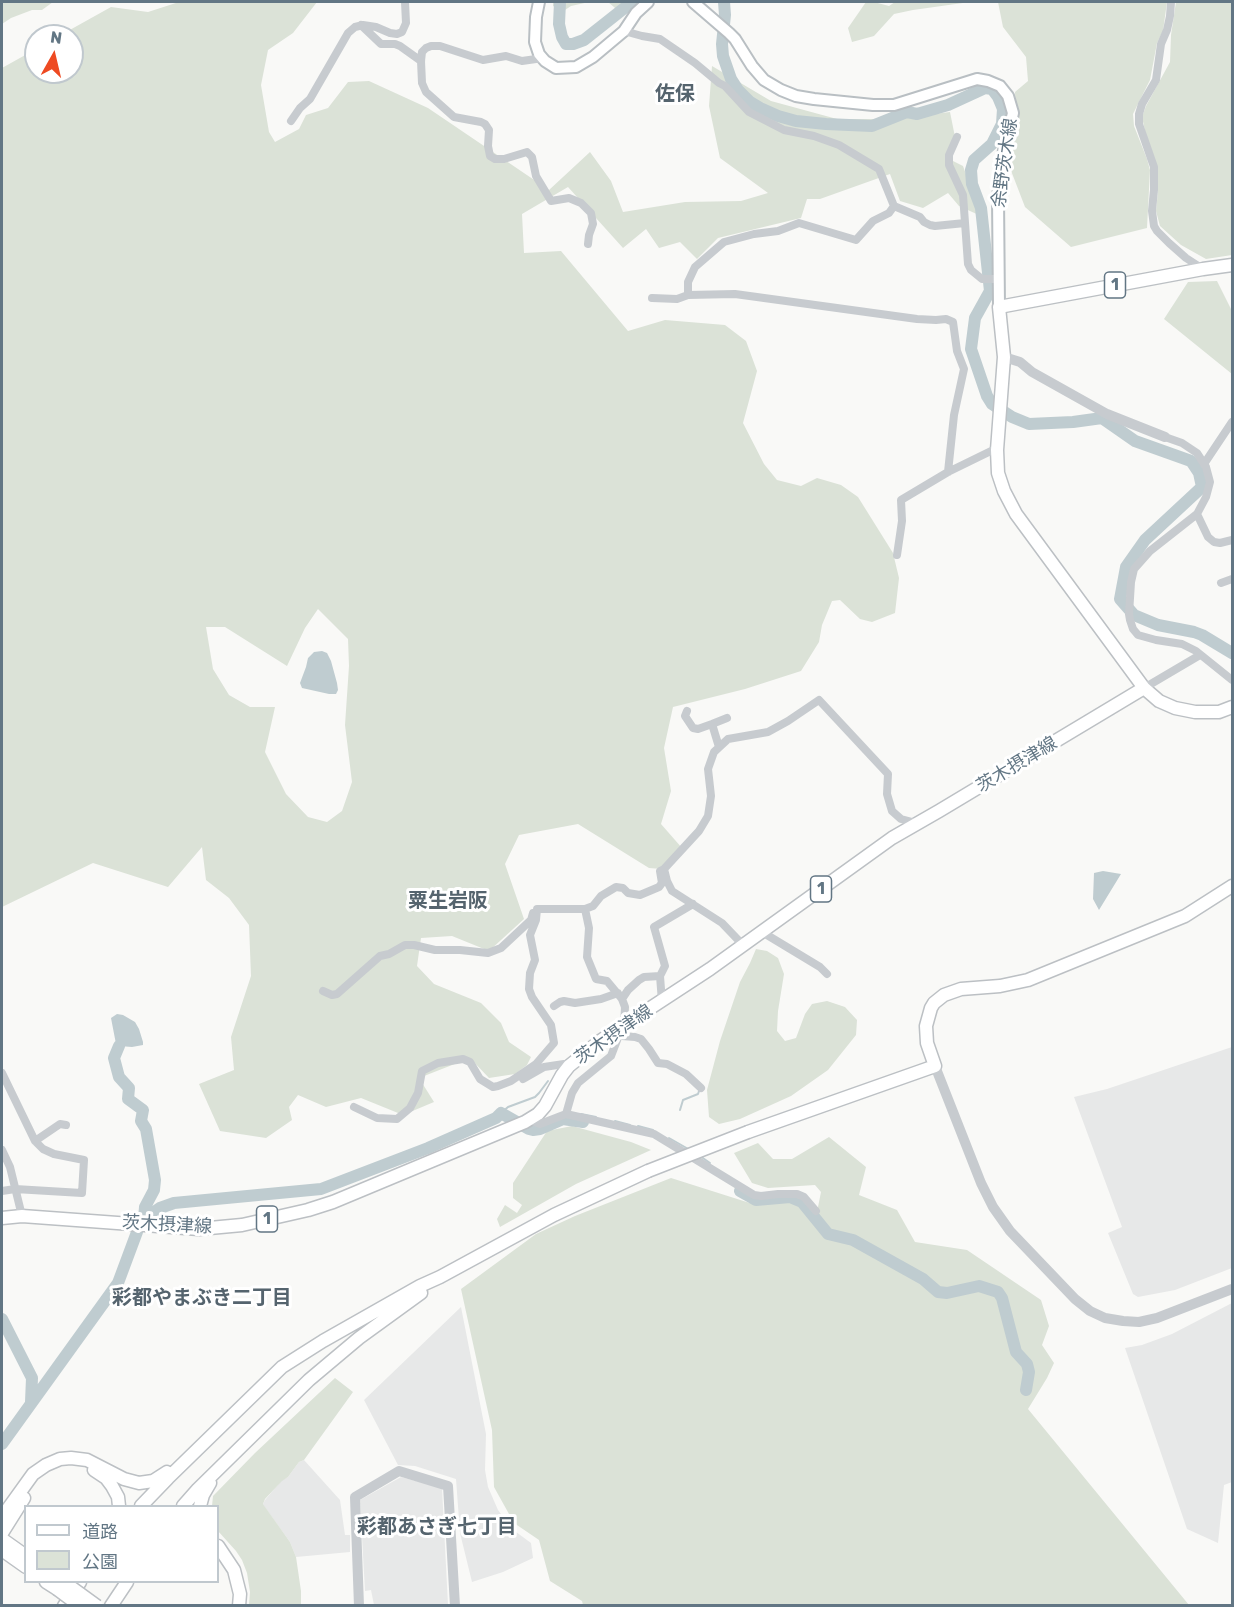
<!DOCTYPE html>
<meta charset="utf-8">
<style>
body{margin:0}
#map{position:relative;width:1234px;height:1607px;overflow:hidden;background:#f9f9f7;font-family:Rubik,"Noto Sans JP",sans-serif}
canvas{display:block}
.frame{position:absolute;inset:0;border:3px solid #627684;pointer-events:none}
.legend{position:absolute;left:24px;top:1505px;width:195px;height:78px;box-sizing:border-box;background:#fff;border:2px solid #c0c8ce;margin:0;padding:8px 10px;list-style:none;font-size:18px;color:#627684}
.legend li{display:flex;align-items:center;gap:12px;height:30px}
.legend b{width:30px;border:2px solid #c0c8ce}
.north{position:absolute;left:24px;top:24px;width:60px;height:60px;box-sizing:border-box;background:#fff;border:2px solid #c0c8ce;border-radius:50%;rotate:8deg;font-size:16px;font-weight:700;line-height:24px;text-align:center;color:#627684}
.north::after{content:'';display:block;margin:auto;width:21px;height:27px;background:#ee4a22;clip-path:polygon(50% 0,100% 100%,50% 72%,0 100%)}
</style>
<div id="map">
<canvas width="1234" height="1607"></canvas>
<div class="frame"></div>
<ul class="legend">
<li><b style="height:8px;background:#fff"></b>道路</li>
<li><b style="height:16px;background:#dbe2d7"></b>公園</li>
</ul>
<div class="north">N</div>
</div>
<script>
const c = document.querySelector('canvas').getContext('2d');
c.lineJoin = 'round';
function fill(path, color) { c.fillStyle = color; c.fill(path, 'evenodd'); }
const shape = rows => new Path2D(rows.map(r => 'M' + r).join(''));
function strokePath(path, color, width, dash) { c.strokeStyle = color; c.lineWidth = width; c.lineCap = dash ? 'butt' : 'round'; c.setLineDash(dash || []); c.stroke(path); }
function write(font, color, halo, rows, align = 'center') {
  c.font = font + ' Rubik,"Noto Sans JP",sans-serif'; c.lineWidth = 6; c.setLineDash([]); c.textBaseline = 'middle'; c.strokeStyle = halo; c.fillStyle = color; for (const [text, x, y, turn = 0] of rows) {
    c.save(); c.translate(x, y); c.rotate((+turn || 0) * Math.PI / 180); c.textAlign = isNaN(turn) ? turn : align; if (halo) c.strokeText(text, 0, 0); c.fillText(text, 0, 0); c.restore();
  }
}
const built = shape([
 [1232,1047,1232,1268,1175,1290,1138,1297,1133,1294,1108,1233,1122,1227,1074,1097,1107,1089],
 [1232,1303,1232,1482,1224,1485,1218,1543,1187,1529,1125,1348,1142,1345,1172,1334],
 [461,1307,486,1434,485,1470,488,1487,498,1510,512,1529,531,1543,533,1558,503,1572,472,1582,460,1533,456,1479,415,1466,398,1465,364,1400],
 [304,1460,340,1500,345,1535,350,1535,350,1552,296,1557,290,1542,264,1506,263,1504,265,1500,282,1480,288,1477,299,1462],
 [401,1477,442,1488,448,1605,374,1605,371,1590,365,1591,360,1500]
]);
const green = shape([
 [2,2,53,2,42,10,32,10,11,18,2,24],
 [179,2,317,2,293,33,268,50,261,85,269,132,275,142,299,129,306,115,328,108,348,82,369,81,428,108,549,190,590,152,611,181,623,212,685,202,741,201,768,193,720,158,709,106,712,66,771,101,837,119,895,119,950,112,955,137,947,158,963,166,981,216,959,206,948,193,923,208,900,201,890,174,820,199,807,199,801,218,718,238,697,259,680,242,659,248,646,229,623,248,568,187,522,214,524,253,561,251,628,331,665,320,725,325,746,341,757,371,743,423,764,464,777,480,801,486,817,478,841,485,858,497,893,553,899,578,895,613,872,622,860,619,840,600,832,601,822,625,819,642,801,671,745,689,673,707,664,748,671,791,661,824,682,848,662,869,649,868,578,824,519,835,505,864,524,919,489,951,452,936,421,938,417,966,434,984,481,1003,501,1023,509,1042,531,1057,527,1065,515,1074,489,1078,470,1058,419,1078,434,1102,403,1115,361,1098,326,1107,298,1095,289,1107,292,1120,266,1138,220,1131,199,1084,234,1070,231,1037,251,976,249,925,229,898,206,880,202,847,168,887,93,863,2,907,2,68,36,49,36,72,72,72,72,36,59,36,111,7,148,12],
 [318,609,348,639,349,666,345,725,352,782,342,811,327,822,308,817,286,794,265,752,275,707,250,707,229,695,213,669,206,627,225,627,287,666,305,628],
 [553,2,589,2,571,6,562,12,553,6],
 [608,2,634,2,621,13],
 [866,2,874,2,889,6,895,2,970,2,913,10,894,14,874,36,852,42,848,28],
 [998,2,1167,2,1163,31,1157,43,1150,80,1133,114,1134,126,1147,159,1150,170,1147,228,1071,247,1025,207,1010,168,1016,122,1015,92,1028,81,1026,57,1003,27],
 [1176,2,1232,2,1232,255,1206,259,1181,245,1160,226,1156,211,1158,191,1142,117,1146,106,1170,62,1171,35],
 [1217,281,1232,311,1232,374,1164,319,1188,282],
 [756,949,767,951,778,958,784,974,778,1011,777,1031,785,1041,796,1038,805,1014,812,1004,827,1001,845,1007,857,1020,856,1035,828,1070,791,1096,740,1119,719,1124,709,1117,707,1090,720,1041,740,982,750,963],
 [572,1126,631,1142,651,1150,576,1184,500,1227,497,1219,505,1205,517,1213,522,1205,513,1198,513,1183,547,1131],
 [829,1137,866,1167,859,1195,897,1210,915,1242,967,1250,1041,1300,1049,1326,1042,1345,1054,1363,1047,1378,1028,1409,1189,1605,583,1605,582,1601,550,1581,539,1540,514,1523,494,1487,492,1430,461,1289,536,1234,575,1216,671,1178,753,1204,788,1200,817,1212,821,1192,815,1185,768,1188,752,1183,734,1153,758,1143,773,1159,792,1159],
 [335,1378,353,1392,304,1460,299,1462,288,1477,282,1481,265,1499,263,1504,290,1542,296,1557,301,1591,301,1605,249,1605,250,1592,247,1573,242,1560,236,1551,218,1531,218,1506,212,1506,213,1496,255,1453]
]);
const water = shape([
 [322,651,327,653,331,661,337,683,338,690,336,694,329,694,302,688,300,683,306,667,308,658,314,652],
 [1103,871,1121,874,1099,910,1093,899,1094,873],
 [117,1014,123,1015,135,1022,139,1029,143,1042,143,1045,132,1047,119,1046,116,1044,111,1018]
]);
const stream = shape([
 [680,1110,683,1100,698,1094,699,1091],
 [501,1113,508,1107,535,1097,539,1093,548,1081],
 [581,1114,596,1117],
 [615,1121,630,1125],
 [638,1126,653,1130],
 [669,1138,690,1150],
 [700,1156,710,1163]
]);
const river = shape([
 [560,2,559,24,562,37,566,44,573,44,584,40,632,2],
 [724,2,725,15,722,44,723,56,731,79,738,90,750,102,760,108,778,116,796,121,826,124,872,126,907,112,917,114,948,105,985,88,992,89,998,97,1003,109,1002,124,992,144,974,160,971,170,972,184,981,208,990,291,975,318,971,349,987,396,992,404,1012,417,1029,424,1073,422,1102,418,1135,441,1191,461,1199,473,1202,487,1145,540,1126,567,1120,599,1134,615,1158,625,1194,632,1202,635,1232,653],
 [119,1046,114,1058,119,1077,129,1088,128,1099,143,1110,141,1121,146,1129,155,1180,154,1190,145,1207,144,1219],
 [740,1191,756,1200,790,1197,802,1202,828,1234,853,1240,923,1279,938,1292,947,1293,979,1286,998,1292,1002,1298,1016,1352,1027,1364,1029,1372,1026,1390],
 [144,1219,160,1208,174,1203,321,1189,428,1148,496,1118,501,1113,529,1129,533,1130,540,1129,563,1119,583,1122],
 [2,1319,32,1378,31,1402],
 [2,1444,118,1283,137,1232]
]);
const minor = shape([
 [1171,2,1170,16,1167,30,1161,44,1156,80,1142,104,1139,114,1139,124,1154,167,1154,190,1152,211,1154,226,1157,231,1169,243,1186,258,1203,269],
 [361,25,381,44,395,44,400,46,421,61],
 [624,31,642,36,660,39,695,63,719,83,725,86,749,112,784,130,814,136,839,145,879,169,894,206,889,213,873,221,856,240,799,223,778,231,754,234,724,242,695,267,688,282,688,295],
 [543,58,522,61,506,56,483,60,440,46,431,46,426,48,422,52,421,61,422,83,426,92,454,117,481,122,485,124,489,130,488,146,490,156,495,159,504,159,527,152,532,157,536,176,551,201,569,198,581,203,591,213,593,224,589,235,588,244],
 [291,121,300,108,310,99,348,33,355,27,363,25,376,27,390,33,397,34,402,32,406,23,405,2],
 [957,137,949,155,949,165,963,195,968,264,971,270,982,279,999,279],
 [894,206,920,217,924,222,930,225,935,226,965,223],
 [652,298,677,299,688,295,735,294,917,319,936,320,946,319,953,322,957,351,964,369,954,415,948,472],
 [1165,437,1182,443,1197,453,1206,467,1210,482,1206,497,1197,514,1150,551,1134,569,1131,582,1129,614,1130,620,1133,629,1138,635,1156,640,1182,644,1196,651,1232,680],
 [1204,464,1232,422],
 [1197,514,1208,537,1214,542,1220,543,1232,540],
 [897,555,902,521,901,500,948,472,993,450,997,450],
 [1221,583,1232,579],
 [1144,688,1200,655],
 [687,711,685,716,693,728,698,729,712,724,727,718],
 [712,724,719,747],
 [585,909,589,928,587,957,596,979,607,981,622,999,625,1007,624,1026],
 [765,931,767,935,820,967,827,974],
 [743,945,722,923,672,891,667,881,664,869,699,831,708,816,711,796,708,769,714,752,728,739,768,732,788,721,819,700,888,774,887,794,892,811,901,819,916,823],
 [323,991,332,995,337,994,380,956,389,954,405,945,414,945,435,950,460,950,488,953,501,948,531,920,533,913],
 [622,999,628,990,639,980,644,977,660,976],
 [662,1002,660,976,665,966,654,927,693,904],
 [554,1006,560,1002,564,1001,575,1003,601,999,618,993],
 [619,1035,622,1036,635,1037,641,1039,649,1049,658,1063,667,1064,686,1074,701,1088],
 [2,1073,35,1141,43,1149,54,1154,84,1160,82,1193,15,1189,2,1191],
 [523,1079,544,1067,564,1064,569,1066],
 [354,1107,377,1118,397,1119,410,1108,418,1093,422,1071,438,1063,463,1059,470,1062,480,1079,493,1087,498,1086,511,1081,536,1064,554,1043,551,1025,532,997,529,989,530,973,535,960,530,935,536,920,537,909,585,909,593,906,601,896,616,887,623,888,628,893,640,895,659,887,662,883,660,871,664,869],
 [566,1114,572,1093,578,1083,611,1056,619,1035,616,1031],
 [532,1118,535,1122,540,1124,566,1114,654,1134,754,1195,761,1196,778,1194,797,1194,804,1197,816,1211],
 [35,1141,60,1124,66,1125],
 [2,1150,10,1167,22,1216]
]);
const tertiary = shape([
 [1004,357,1020,362,1032,372,1107,414,1165,437],
 [935,1066,981,1183,993,1207,1010,1231,1075,1299,1090,1311,1105,1318,1123,1321,1139,1322,1157,1318,1232,1289],
 [359,1606,355,1497,399,1471,448,1486,455,1606]
]);
const secondary = shape([
 [539,2,536,17,535,42,539,54,545,61,556,68,576,67,593,57,624,31,636,13,648,2],
 [693,2,729,33,735,39,752,66,764,80,781,90,796,96,814,99,873,105,894,105,977,79,988,81,1000,86,1008,96,1013,113,1002,159,998,198,999,307]
]);
const primary = shape([
 [1232,265,1203,269,999,307,1004,357,997,450,998,473,1004,491,1016,514,1144,688,1159,701,1175,708,1195,712,1219,712,1232,707],
 [748,1132,935,1066,927,1043,926,1026,931,1008,934,1003,944,995,961,989,1000,986,1028,980,1185,916,1232,886],
 [2,1218,22,1216,199,1229,242,1225,308,1210,333,1202,525,1122,538,1114,545,1106,562,1075,569,1066,600,1041,710,969,892,838,939,811,1144,688],
 [94,1470,106,1478,112,1486,118,1497,119,1506],
 [141,1506,168,1478,282,1367,323,1341,420,1286,440,1277,554,1215,648,1171],
 [183,1506,198,1489,309,1380,359,1338,421,1293],
 [200,1506,203,1495,210,1483],
 [2,1517,33,1474,46,1465,60,1459,71,1458,87,1460,124,1479,139,1483,153,1481,167,1472],
 [2,1533,24,1498],
 [2,1539,26,1556],
 [218,1546,234,1570,240,1594,239,1606],
 [2,1550,26,1567],
 [46,1582,57,1589],
 [64,1606,80,1582],
 [111,1606,127,1582]
]);
const primaryBridge = shape([
 [648,1171,748,1132],
 [64,1582,97,1606],
 [57,1589,80,1606]
]);
const shields = [
 [1115,285,21],
 [821,889,21],
 [267,1219,21]
];
const shieldNames = [
 ["1",1115,285],
 ["1",821,889],
 ["1",267,1219]
];
const streetNames = [
 ["余野茨木線",1005,163,-82],
 ["茨木摂津線",1017,765,-31],
 ["茨木摂津線",614,1035,-35],
 ["茨木摂津線",167,1225,3]
];
const neighbourhoodNames = [
 ["佐保",675,94],
 ["粟生岩阪",448,901],
 ["彩都やまぶき二丁目",202,1298],
 ["彩都あさぎ七丁目",437,1527]
];
fill(built, '#e7e8e8');
fill(green, '#dbe2d7');
fill(water, '#bfccd0');
strokePath(stream, '#bfccd0', 2);
strokePath(river, '#bfccd0', 12);
strokePath(secondary, '#b9bfc3', 14);
strokePath(primary, '#bcc0c4', 15);
strokePath(minor, '#c7cbcf', 8);
strokePath(tertiary, '#c7cbcf', 10);
strokePath(secondary, '#fff', 10);
strokePath(primary, '#fff', 12);
strokePath(primaryBridge, '#bcc0c4', 15, []);
strokePath(primaryBridge, '#fff', 12);
for (const [x, y, w] of shields) { const box = new Path2D(); box.roundRect(x - w / 2, y - 13, w, 26, 4.5); c.fillStyle = '#fff'; c.fill(box); strokePath(box, '#627684', 1.5); }
write('bold 16px', '#627684', null, shieldNames);
write('18px', '#627684', '#fff', streetNames);
write('bold 20px', '#55646e', '#fff', neighbourhoodNames);
</script>
